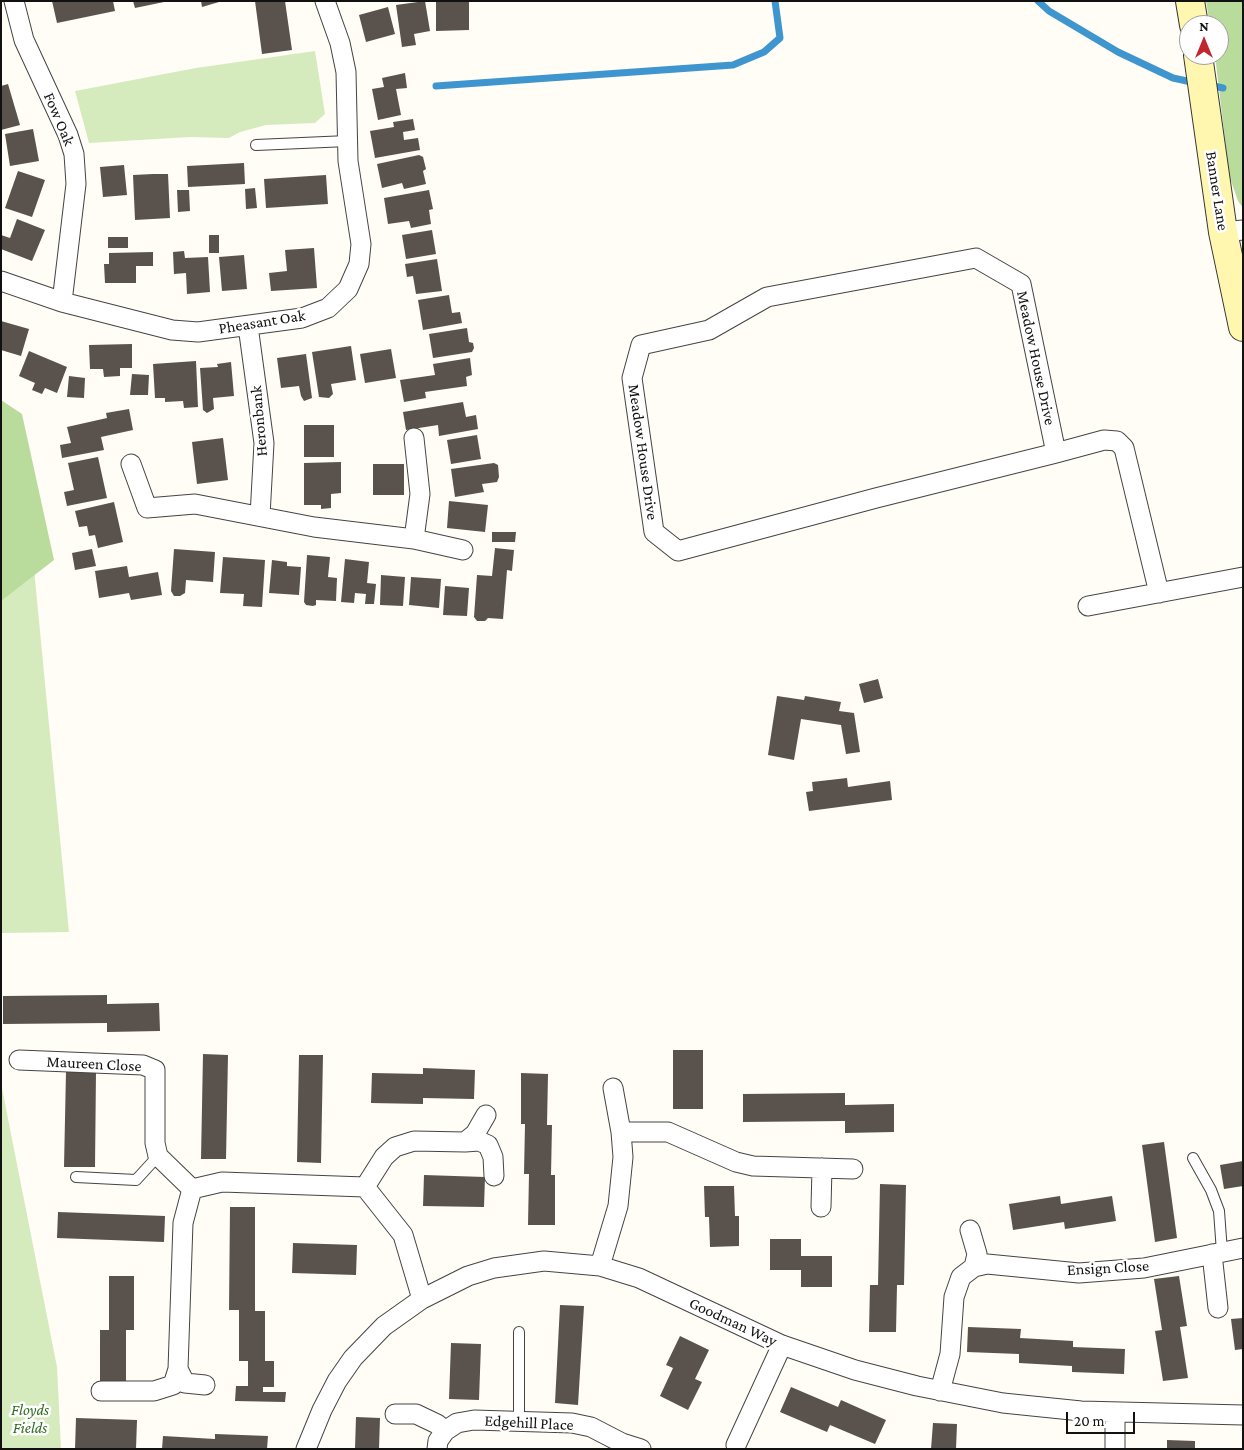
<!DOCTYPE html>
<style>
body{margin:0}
#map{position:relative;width:1244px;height:1450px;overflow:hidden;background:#fffdf5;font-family:"Crimson Pro",serif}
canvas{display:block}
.frame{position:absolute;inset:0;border:2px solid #111;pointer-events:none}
.north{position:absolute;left:1179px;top:15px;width:50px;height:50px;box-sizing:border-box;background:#fff;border:1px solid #a0a0a0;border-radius:50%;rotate:0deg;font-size:14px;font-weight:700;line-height:20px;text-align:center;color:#111}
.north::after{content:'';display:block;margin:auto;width:18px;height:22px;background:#c4262e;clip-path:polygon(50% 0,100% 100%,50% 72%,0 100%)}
.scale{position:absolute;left:1066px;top:1412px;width:69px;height:22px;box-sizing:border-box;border:2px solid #111;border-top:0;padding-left:6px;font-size:15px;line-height:18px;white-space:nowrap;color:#111;-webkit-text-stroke:4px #fff;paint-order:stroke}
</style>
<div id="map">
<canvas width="1244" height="1450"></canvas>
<div class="frame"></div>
<div class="north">N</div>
<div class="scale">20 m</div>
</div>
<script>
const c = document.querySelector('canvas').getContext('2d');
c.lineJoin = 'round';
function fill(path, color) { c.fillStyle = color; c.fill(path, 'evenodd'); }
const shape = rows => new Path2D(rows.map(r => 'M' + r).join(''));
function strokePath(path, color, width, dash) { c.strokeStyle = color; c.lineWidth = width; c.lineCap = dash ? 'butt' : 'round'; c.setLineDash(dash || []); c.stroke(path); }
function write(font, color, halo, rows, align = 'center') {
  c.font = font + ' "Crimson Pro",serif'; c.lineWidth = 5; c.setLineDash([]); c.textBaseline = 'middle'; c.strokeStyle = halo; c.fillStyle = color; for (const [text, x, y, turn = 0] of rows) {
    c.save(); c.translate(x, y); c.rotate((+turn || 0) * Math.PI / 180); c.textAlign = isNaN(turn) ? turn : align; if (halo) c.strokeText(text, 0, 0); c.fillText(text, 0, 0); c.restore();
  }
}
const green = shape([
 [315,51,325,114,315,123,266,125,240,132,229,138,190,137,89,143,75,91,196,68],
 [34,569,69,932,1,933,1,574],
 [1,1083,57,1367,61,1449,1,1449]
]);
const forest = shape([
 [1206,1,1243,1,1243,208,1238,201,1229,175,1215,55,1219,55,1219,25,1210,25],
 [1,400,22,414,54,560,1,601]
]);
const stream = shape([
 [1038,1,1049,11,1118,52,1173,78,1196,83],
 [1209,85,1223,88],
 [436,86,733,65,764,52,780,38,775,1]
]);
const building = shape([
 [52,1,113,1,115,11,57,23],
 [133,1,164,1,164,2,135,8],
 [201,1,219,1,219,2,202,7],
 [255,1,285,1,292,50,262,54],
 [425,1,430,31,414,34,416,45,402,47,396,5],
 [436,1,469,1,469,30,436,31],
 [388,7,395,34,366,42,359,15],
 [405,73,407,88,396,89,401,115,378,120,372,89,384,87,382,78],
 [8,84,20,125,1,130,1,86],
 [413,119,415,130,403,132,404,140,418,138,420,150,375,158,370,131,394,127,393,122],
 [33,129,39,161,10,166,5,134],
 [419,155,423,157,426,169,423,171,426,184,404,189,402,183,382,188,377,164],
 [244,163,245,184,188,187,187,166],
 [124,165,127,195,103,197,100,167],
 [18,171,45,180,32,217,5,208],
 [153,174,168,174,170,218,135,220,133,175],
 [326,175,328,204,266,208,264,179],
 [255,188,257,208,246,209,245,189],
 [177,190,189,190,190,211,178,212],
 [429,190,433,209,429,210,431,224,411,228,409,221,388,224,384,198],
 [17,219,45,230,32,261,1,249,1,235,10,238],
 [432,230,436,254,406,259,402,235],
 [209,235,219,235,219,253,209,253],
 [108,237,128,237,128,248,108,248],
 [314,248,317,288,271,291,269,273,287,271,285,250],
 [184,251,185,258,208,257,210,292,187,294,186,273,174,274,173,252],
 [153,252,153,266,136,266,136,283,105,283,104,264,109,264,109,253],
 [244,255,247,289,222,291,219,257],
 [437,259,442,291,416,294,413,276,407,277,405,264],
 [449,295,452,313,460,312,462,323,423,330,418,300],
 [1,321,29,329,21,356,1,350],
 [467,328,469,342,473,343,474,348,472,352,433,358,429,334],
 [132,344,132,368,120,368,120,376,104,377,103,369,90,369,89,345],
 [351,346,356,380,331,384,333,394,329,398,319,397,312,352],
 [391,349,396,378,365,383,360,354],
 [29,351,67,367,57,393,45,388,42,394,32,390,35,383,19,376],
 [306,354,312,398,304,401,301,396,299,386,281,388,277,358],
 [470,358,472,375,466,377,467,386,425,392,426,398,404,402,400,380,435,375,433,364],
 [196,361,198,407,184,408,183,401,165,402,165,398,155,398,153,364],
 [231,362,234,396,213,398,214,409,207,413,203,410,200,368,218,367,217,364],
 [132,374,149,375,148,395,130,395],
 [69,376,85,378,84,398,67,397],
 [463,402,466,417,476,415,478,429,439,436,438,425,406,430,403,412],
 [129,409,133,430,101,437,104,450,62,458,60,445,71,443,67,427,107,418,106,413],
 [304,425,334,425,334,457,304,457],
 [477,435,481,459,451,464,447,440],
 [223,438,228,480,197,484,192,442],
 [98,457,107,498,67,506,64,492,74,490,68,463],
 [341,462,341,493,331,494,331,508,321,509,321,505,304,505,304,463],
 [494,463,498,465,499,477,497,482,482,484,484,492,455,497,451,469],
 [373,464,404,464,404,495,373,495],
 [449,501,488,505,485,532,447,528],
 [114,502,123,542,98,548,95,535,89,536,87,526,79,527,75,511],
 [492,532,516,532,515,542,492,542],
 [495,548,514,550,512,571,507,570,503,619,488,618,485,621,477,621,474,617,477,575,492,576],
 [92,549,96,566,75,570,72,553],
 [174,549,215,552,213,582,186,580,185,593,180,596,174,596,171,591],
 [307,555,330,557,328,577,337,578,336,601,316,600,316,605,313,606,306,605,304,602],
 [223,557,265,560,262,607,243,606,244,594,220,593],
 [345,559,369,562,367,583,376,584,374,604,365,604,366,594,355,593,354,603,341,602],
 [272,560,287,562,287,566,301,567,299,595,269,593],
 [127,566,129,577,158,572,162,595,131,600,129,593,99,598,95,571],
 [381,575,405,577,403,606,380,605],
 [411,577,441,579,439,608,409,605],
 [445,586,469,588,467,616,443,615],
 [878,679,883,698,864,703,859,684],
 [777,696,804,700,805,696,841,702,839,711,854,713,860,752,846,754,841,725,801,719,794,760,768,755],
 [847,778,848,787,890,781,892,800,809,811,806,792,813,791,812,782],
 [107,995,107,1004,159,1003,160,1031,107,1032,107,1023,3,1024,3,996],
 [673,1050,703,1050,703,1109,673,1109],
 [203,1054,228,1055,226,1159,201,1159],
 [299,1055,323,1055,321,1163,297,1162],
 [423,1068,475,1070,474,1099,423,1098,423,1104,371,1103,372,1073,423,1074],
 [66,1071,96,1071,95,1167,64,1167],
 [521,1073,548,1074,547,1125,552,1125,551,1175,555,1175,555,1225,528,1225,529,1174,524,1174,525,1124,521,1124],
 [845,1093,845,1105,894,1104,894,1132,845,1133,845,1121,743,1122,743,1094],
 [1164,1142,1177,1238,1155,1242,1142,1145],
 [1243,1161,1243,1186,1224,1189,1220,1165],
 [424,1175,485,1177,484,1207,423,1206],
 [880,1184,906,1185,904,1285,897,1285,896,1332,869,1332,870,1285,878,1285],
 [704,1186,734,1186,735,1216,739,1216,739,1246,710,1247,709,1217,705,1217],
 [1060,1196,1061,1204,1112,1196,1116,1221,1065,1229,1064,1222,1013,1230,1009,1204],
 [230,1207,255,1207,255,1311,265,1311,265,1361,274,1361,274,1387,263,1387,263,1392,286,1392,285,1402,235,1401,236,1386,248,1386,248,1361,239,1361,239,1310,229,1310],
 [58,1212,165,1216,164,1242,57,1238],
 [770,1239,801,1239,801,1256,832,1256,832,1287,801,1287,801,1270,770,1270],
 [293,1243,357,1245,356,1275,292,1273],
 [109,1276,134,1276,134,1330,126,1330,126,1383,100,1383,100,1330,109,1330],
 [1179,1276,1187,1326,1180,1327,1188,1378,1163,1381,1155,1331,1162,1330,1154,1279],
 [560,1305,584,1306,578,1405,555,1403],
 [1243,1318,1243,1349,1235,1350,1231,1319],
 [968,1327,1021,1329,1020,1338,1073,1341,1073,1347,1125,1349,1124,1374,1072,1372,1072,1366,1019,1363,1019,1354,967,1352],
 [680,1336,709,1350,695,1379,702,1382,688,1410,660,1396,673,1368,666,1365],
 [451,1343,481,1344,479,1400,449,1399],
 [791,1387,838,1407,841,1400,886,1420,875,1444,830,1425,827,1432,780,1412],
 [356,1417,380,1418,379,1449,355,1449],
 [76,1418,137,1420,136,1449,75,1449],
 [933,1423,957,1424,956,1449,931,1449],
 [215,1434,268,1436,267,1449,162,1449,163,1436,215,1439],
 [1167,1440,1195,1441,1195,1449,1167,1449]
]);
const lane = shape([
 [256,145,348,141],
 [1193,1158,1211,1190,1219,1211,1222,1252],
 [76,1177,136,1180,158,1156],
 [519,1332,519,1421]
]);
const street = shape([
 [14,1,24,40,68,135,74,154,76,184,62,302],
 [1223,232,1243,230],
 [1,281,62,302,172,330,198,332,302,318,328,308,348,289,359,264,361,244,348,161,346,72,340,43,325,1],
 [248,326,264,443,260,516],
 [1056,453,1021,284,976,258,767,297,709,330,641,345,632,378,654,532,678,551,876,498,1056,453,1104,440,1117,441,1124,448,1159,593],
 [131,464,147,508,195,504,314,527,414,539,420,494,414,438],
 [414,539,463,550],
 [1088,606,1243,577],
 [19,1060,143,1065,155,1070,155,1143,158,1156,192,1189,222,1182,365,1187,403,1235,422,1299],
 [613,1088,621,1132],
 [465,1142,479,1141,488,1145,493,1157,494,1176],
 [365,1187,384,1157,395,1147,414,1141,465,1142,475,1134,486,1115],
 [192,1189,183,1223,178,1369,185,1383,205,1385],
 [821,1207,822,1168],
 [1212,1254,1218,1308],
 [600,1266,618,1206,623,1157,621,1132,668,1132,736,1162,753,1166,853,1169],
 [974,1267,987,1264,1079,1273,1144,1268,1243,1248],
 [101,1391,154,1391,173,1385,178,1369],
 [940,1391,950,1354,954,1297,961,1277,974,1267,977,1254,970,1230],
 [395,1414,416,1414,437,1424,445,1431],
 [736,1445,782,1345],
 [306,1449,322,1410,337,1381,353,1358,384,1326,422,1299,468,1276,494,1268,544,1261,600,1266,639,1278,782,1345,855,1370,917,1386,1003,1403,1081,1411,1243,1415],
 [437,1449,438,1441,445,1431,457,1423,474,1420,572,1423,591,1427,622,1443,641,1449],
 [1115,1449,1115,1414]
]);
const secondary = shape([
 [1190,1,1194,25],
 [1198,55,1223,232,1243,327]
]);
const streetNames = [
 ["Fow Oak",59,119,67],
 ["Banner Lane",1217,191,81],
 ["Pheasant Oak",262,322,-9],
 ["Meadow House Drive",1036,358,78],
 ["Heronbank",259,421,-95],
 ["Meadow House Drive",643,452,82],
 ["Maureen Close",94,1064,3],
 ["Ensign Close",1108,1268,-3],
 ["Goodman Way",733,1322,25],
 ["Edgehill Place",529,1423,3]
];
const parkNames = [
 ["Floyds",30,1410],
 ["Fields",30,1428]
];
fill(green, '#d5ebbd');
fill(forest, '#b9dc9c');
strokePath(stream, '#3f96cf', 7);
fill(building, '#5a524d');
strokePath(lane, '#444', 12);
strokePath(street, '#444', 21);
strokePath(secondary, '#333', 30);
strokePath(lane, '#fff', 10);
strokePath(street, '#fff', 19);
strokePath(secondary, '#fff6b0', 28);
write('16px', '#111', '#fff', streetNames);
write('italic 16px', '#2f6b1f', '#fff', parkNames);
</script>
